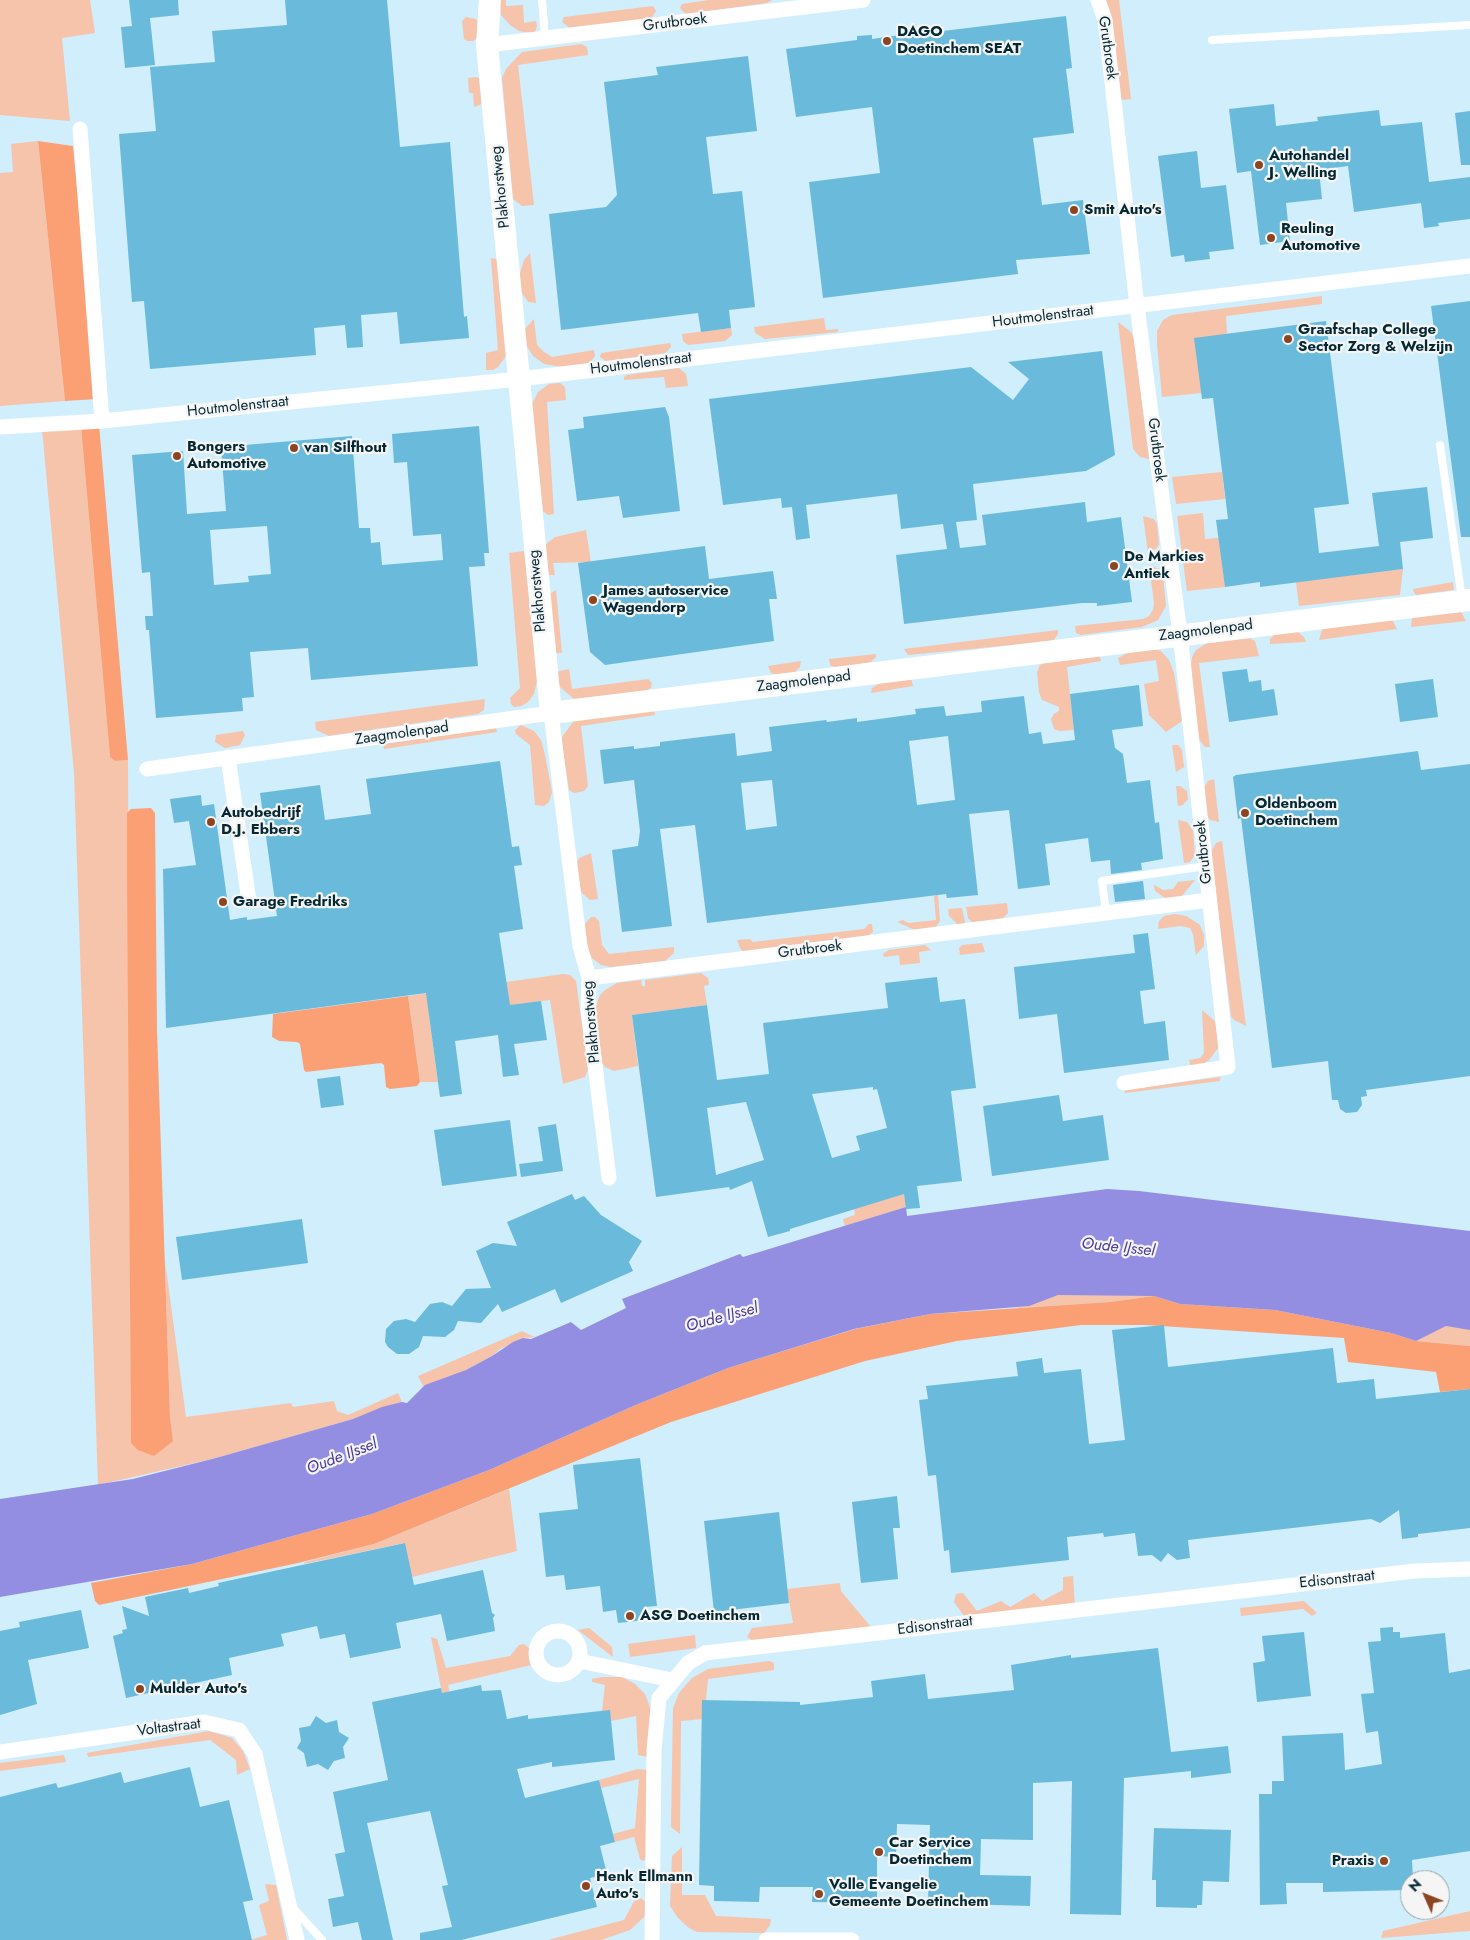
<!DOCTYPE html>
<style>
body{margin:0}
#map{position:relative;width:1470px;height:1940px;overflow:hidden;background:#d0eefc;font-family:Jost,sans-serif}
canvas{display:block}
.north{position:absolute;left:1400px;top:1870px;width:50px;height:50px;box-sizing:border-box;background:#f5f5f5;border:1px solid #95a3a8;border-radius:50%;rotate:314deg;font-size:14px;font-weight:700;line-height:20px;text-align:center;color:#042834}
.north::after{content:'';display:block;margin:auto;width:18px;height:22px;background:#8c4520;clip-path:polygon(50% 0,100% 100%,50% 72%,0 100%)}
</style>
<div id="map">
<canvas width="1470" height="1940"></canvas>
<div class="north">N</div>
</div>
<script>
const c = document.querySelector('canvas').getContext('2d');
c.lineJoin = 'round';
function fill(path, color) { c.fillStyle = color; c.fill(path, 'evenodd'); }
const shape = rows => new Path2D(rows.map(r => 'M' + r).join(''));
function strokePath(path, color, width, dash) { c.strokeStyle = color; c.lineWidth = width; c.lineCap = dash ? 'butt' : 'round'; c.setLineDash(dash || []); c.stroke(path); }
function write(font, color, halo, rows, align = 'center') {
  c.font = font + ' Jost,sans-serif'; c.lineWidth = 4.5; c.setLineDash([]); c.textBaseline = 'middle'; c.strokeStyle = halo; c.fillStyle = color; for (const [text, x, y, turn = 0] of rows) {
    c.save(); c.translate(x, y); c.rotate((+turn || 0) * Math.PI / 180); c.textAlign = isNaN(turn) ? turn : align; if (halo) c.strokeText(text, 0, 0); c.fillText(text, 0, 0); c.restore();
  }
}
const green = shape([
 [0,0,90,0,95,33,62,38,70,121,0,115],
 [499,0,506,0,506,6,523,5,524,23,536,21,537,26,535,32,530,33,519,31,510,25,501,15],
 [709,0,772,0,767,3,686,14,680,8,682,4],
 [1106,0,1119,0,1131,99,1120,100],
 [653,6,656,11,651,19,570,28,562,22,564,17],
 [466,17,476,19,480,24,477,38,473,41,467,41,464,39,462,21],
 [581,44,587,47,588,55,518,65,534,205,522,206,513,199,502,78,506,69,522,52],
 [476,77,479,78,482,104,474,107,473,93,469,93,468,78],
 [38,141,65,401,0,406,0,173,13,172,11,144],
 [530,253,536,303,528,302,520,290,520,273,524,260],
 [491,258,500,260,509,352,498,367,493,370,486,370,486,353,498,350],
 [1322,296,1322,304,1226,316,1227,334,1201,393,1162,397,1157,344,1157,331,1163,320,1172,315],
 [824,318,826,330,838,329,838,332,765,339,755,333,754,327],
 [534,319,537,345,544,352,552,357,594,350,595,356,590,363,562,367,544,364,533,356,526,345,524,330],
 [1118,322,1131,332,1134,339,1149,459,1140,457,1133,449],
 [731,328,732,335,725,341,688,345,683,341,682,334],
 [670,343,671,347,665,353,606,361,600,357,601,353],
 [679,368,686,374,688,386,666,388,664,377,624,380,624,377,627,375],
 [560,383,565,387,566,400,547,402,554,514,548,515,543,511,532,404,538,392,549,384],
 [80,415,110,757,115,761,128,760,131,1443,173,1441,170,1417,165,1261,186,1417,291,1403,293,1407,334,1401,337,1411,348,1415,398,1393,402,1402,353,1419,216,1458,98,1485,74,773,41,418],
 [1222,472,1225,499,1176,504,1172,477],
 [1203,513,1205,539,1219,538,1225,587,1187,591,1177,516],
 [1143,516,1154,519,1157,524,1159,544,1157,548,1148,553],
 [586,530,591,562,553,563,555,575,550,575,547,572,545,545,555,537],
 [524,551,538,677,534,694,528,702,521,706,514,707,511,704,510,698,520,688,509,553],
 [1149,565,1160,569,1163,575,1166,606,1158,620,1142,627,1081,635,1076,633,1075,626,1143,619,1149,616,1153,610,1154,603],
 [1403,569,1400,595,1299,606,1296,582],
 [1453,582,1454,590,1416,595,1414,592,1413,589],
 [556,590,562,653,556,653,548,595],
 [1461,612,1466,621,1411,627,1412,617],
 [1391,618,1397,629,1319,640,1322,630,1327,626],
 [1058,630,1058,634,1053,641,908,655,904,649],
 [1295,630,1304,637,1306,642,1270,644,1270,639,1276,633],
 [1246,636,1255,641,1259,656,1199,663,1210,747,1205,747,1197,737,1191,667,1192,657,1196,650,1212,640],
 [1150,648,1161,651,1169,660,1174,673,1182,721,1166,732,1149,715,1144,684,1159,681,1156,660,1120,665,1118,658,1135,649],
 [876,654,876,657,871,662,836,668,830,665,829,659],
 [1099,654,1101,661,1067,667,1074,730,1059,731,1054,729,1051,719,1054,714,1059,711,1059,707,1042,700,1039,692,1037,672,1040,665,1045,662],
 [801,661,800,667,793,674,778,675,771,673,768,666],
 [569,669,572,689,648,679,652,683,651,688,644,692,574,699,560,687,555,672],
 [911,677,913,686,871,693,872,688,882,682],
 [485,699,484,710,478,714,329,736,316,730,315,722],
 [654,709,655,715,581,726,588,786,584,791,574,793,569,790,562,744,562,737,573,722,582,718],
 [521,725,534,731,541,740,545,755,552,792,549,802,544,806,535,805,530,745,516,734,515,730],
 [496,728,497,732,384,749,383,744],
 [243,731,245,735,240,745,225,748,215,742,216,735],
 [1172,745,1178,745,1182,750,1184,767,1176,772],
 [1214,779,1219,822,1210,820,1207,815,1203,789,1208,781],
 [1176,786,1180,786,1187,791,1188,799,1183,805,1178,806],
 [1178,820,1187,822,1193,831,1195,855,1190,862,1184,863],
 [1222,841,1246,1026,1234,1020,1231,1016,1211,852,1216,843],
 [591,853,598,899,590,900,581,892,576,864,579,858],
 [1195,880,1182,896,1168,900,1155,891,1154,885,1163,890,1173,889,1178,882],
 [938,895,940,921,935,928,915,930,897,922,903,920,908,923,936,920,934,896],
 [1007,903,1008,913,1001,920,973,923,968,918,966,907],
 [962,908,965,922,963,925,958,925,949,916,948,909],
 [1175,914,1186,916,1200,925,1204,935,1204,946,1196,955,1193,934,1190,928,1180,926,1158,929,1159,921,1164,916],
 [591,917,595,917,599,921,602,945,609,954,674,947,674,953,665,961,611,967,601,965,592,958,587,948,584,925],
 [869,924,872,924,873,932,866,937,746,952,741,950,737,940,750,939,753,942,864,929],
 [982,943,985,952,960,955,959,948,962,945],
 [925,945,931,950,919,952,920,963,900,965,899,955,884,957,883,954,889,950],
 [701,973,708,978,709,985,704,986,707,1005,632,1015,638,1066,614,1071,605,1067,602,1063,595,1009,600,995,605,990,617,983,641,980,642,986,645,986,645,980],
 [563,974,570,975,576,981,588,1069,585,1077,563,1084,550,1000,429,1016,438,1082,420,1082,408,996],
 [1202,1010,1215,1021,1219,1047,1209,1060,1200,1066,1191,1068,1189,1060,1200,1058,1204,1053],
 [1220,1077,1220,1081,1125,1093,1124,1090],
 [887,1128,903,1188,906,1207,845,1226,843,1219,855,1215,854,1209,900,1195,882,1129],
 [1191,1291,1110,1302,1016,1308,1058,1295],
 [1470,1323,1470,1346,1416,1341,1427,1329],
 [522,1331,535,1337,523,1338,500,1349,492,1356,466,1370,424,1388,418,1376],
 [509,1489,517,1551,412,1577,404,1543,304,1564,305,1562,374,1544],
 [1073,1576,1075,1607,964,1616,954,1602,956,1594,963,1593,977,1611,1001,1601,1010,1607,1034,1593,1042,1601,1063,1590,1063,1577],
 [840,1583,841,1591,871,1627,755,1642,747,1637,752,1628,793,1623,787,1589],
 [1304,1601,1317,1613,1312,1616,1303,1609,1241,1616,1240,1608],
 [589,1628,612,1647,613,1657,578,1630],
 [695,1635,696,1648,630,1657,628,1644],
 [431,1637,437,1639,446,1668,510,1656,519,1645,524,1644,529,1648,529,1659,531,1665,448,1685,467,1779,461,1789],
 [769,1661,774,1663,774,1670,708,1679,706,1700,702,1700,702,1719,681,1721,680,1834,671,1827,673,1708,679,1693,692,1678,708,1669],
 [602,1677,622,1677,635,1684,645,1694,650,1707,651,1753,647,1757,638,1755,636,1716,611,1721,602,1711,605,1685,592,1682,592,1679],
 [209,1731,232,1738,243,1751,250,1769,237,1775,236,1760,210,1740,88,1757,87,1753],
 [64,1755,66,1762,0,1771,0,1763],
 [638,1769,647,1770,650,1858,643,1861,640,1859,634,1837,615,1842,613,1834,635,1828,639,1779,601,1788,599,1780],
 [682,1847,682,1895,705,1895,716,1916,771,1919,770,1925,764,1933,697,1932,689,1928,678,1918,670,1906,672,1856],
 [265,1884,276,1885,287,1940,250,1940,267,1935,259,1905,269,1901],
 [637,1896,649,1904,644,1917,630,1930,601,1940,548,1940,624,1920],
 [1470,1911,1470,1931,1381,1938,1383,1931]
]);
const forest = shape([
 [38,141,73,146,97,399,65,401],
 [80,415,99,424,128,760,115,761,110,757],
 [151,808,155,813,157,1030,170,1417,173,1441,154,1456,138,1450,131,1443,127,873,127,813,131,809],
 [408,996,420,1082,417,1086,390,1089,386,1087,384,1065,381,1063,306,1072,304,1070,300,1044,297,1042,279,1041,272,1037,273,1014],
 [1154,1296,1180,1304,1275,1310,1391,1333,1416,1341,1470,1346,1470,1389,1440,1392,1436,1372,1348,1362,1344,1338,1146,1325,1081,1325,957,1341,865,1361,671,1422,374,1544,298,1563,99,1605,95,1601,91,1583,192,1564,372,1514,489,1470,638,1404,728,1368,855,1329,930,1314,1110,1302]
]);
const water = shape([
 [1107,1189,1139,1191,1470,1231,1470,1330,1446,1326,1416,1341,1391,1333,1275,1310,1180,1304,1154,1296,1058,1295,1029,1306,930,1314,854,1329,728,1368,638,1404,489,1470,372,1514,192,1564,0,1597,0,1499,133,1479,216,1458,353,1419,382,1407,402,1402,407,1403,425,1385,466,1370,492,1356,513,1342,523,1338,531,1339,571,1322,581,1330,626,1308,622,1299,740,1254,743,1257,906,1207,907,1216]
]);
const building = shape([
 [129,0,178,0,179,15,150,18,155,65,125,68,121,27,132,26],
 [285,0,387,0,400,147,450,142,464,317,467,316,469,338,400,344,397,312,361,315,363,347,347,348,345,325,314,328,316,355,150,369,144,301,132,302,119,134,156,131,150,67,215,62,212,31,287,25],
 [1066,16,1072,68,1066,69,1074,133,1033,138,1042,205,1083,200,1090,254,1016,260,1018,274,823,298,809,182,880,173,872,107,796,117,786,49,857,40,857,36,872,35,872,39,928,31,928,27,942,25,943,31],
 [748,56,757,131,706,137,713,194,742,191,755,307,729,310,731,328,701,332,698,313,561,330,549,214,606,207,617,195,604,82,658,75,656,67],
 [1274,104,1276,126,1318,121,1317,117,1379,110,1381,126,1422,122,1429,182,1470,177,1470,219,1438,223,1439,226,1424,228,1421,203,1354,212,1348,166,1319,170,1322,199,1286,203,1290,241,1260,245,1251,171,1237,173,1229,109],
 [1470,111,1470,165,1461,165,1455,113],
 [1197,151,1201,188,1226,185,1234,249,1209,252,1210,259,1185,262,1184,255,1171,257,1158,156],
 [1470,301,1470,537,1461,537,1431,306],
 [1326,321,1349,504,1314,508,1319,553,1379,546,1372,493,1427,487,1433,538,1400,542,1403,569,1260,587,1260,582,1225,587,1216,520,1228,519,1213,398,1202,399,1194,338],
 [1102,351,1115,455,1086,471,973,484,977,520,956,522,960,548,986,545,982,515,1085,502,1087,522,1121,517,1132,602,1097,606,1097,603,1082,603,904,624,896,555,947,549,943,524,901,529,897,494,806,505,810,538,796,540,792,507,782,508,781,498,723,505,709,399,971,367,1013,400,1029,379,1008,362],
 [665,407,669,417,680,511,623,518,619,496,577,501,568,430,584,428,583,417],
 [479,426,489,553,484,553,485,566,469,567,478,666,311,680,308,648,250,652,254,697,242,698,243,711,156,718,149,630,146,630,145,616,153,616,150,572,142,573,132,455,183,451,187,514,226,511,221,447,352,436,359,528,370,528,371,543,380,542,382,565,443,560,441,534,413,536,407,462,394,463,392,434],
 [267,526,271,574,248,576,249,582,214,585,210,530],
 [705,546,709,579,773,571,777,599,769,599,774,641,605,665,590,652,578,563],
 [1247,669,1249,682,1261,680,1262,691,1274,689,1278,715,1229,722,1222,672],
 [1433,679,1438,717,1400,722,1395,684],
 [1139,685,1143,726,1112,730,1115,748,1123,754,1127,783,1150,780,1155,823,1159,822,1163,859,1141,863,1142,870,1111,874,1110,860,1091,862,1088,838,1045,844,1050,885,1018,889,1009,810,969,814,978,895,947,898,946,894,707,923,695,825,660,829,672,926,622,932,612,850,638,846,640,831,634,780,604,784,600,750,634,746,634,749,660,746,660,742,735,733,737,756,772,751,769,727,826,720,827,722,857,718,857,722,916,714,915,709,944,706,946,716,982,712,981,701,1024,696,1029,734,1041,732,1043,744,1075,740,1070,694],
 [948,736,955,800,917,805,909,741],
 [772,780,777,826,746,830,741,783],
 [1418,751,1421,770,1470,764,1470,1076,1366,1090,1367,1096,1361,1097,1362,1105,1357,1112,1346,1113,1340,1109,1338,1100,1332,1100,1328,1061,1272,1068,1241,818,1238,819,1233,777,1236,775],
 [500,761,512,847,519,846,522,865,514,866,523,929,499,933,510,1005,541,1001,547,1040,514,1044,519,1075,503,1077,498,1035,455,1041,462,1094,440,1097,426,993,166,1028,163,869,196,865,189,821,174,823,170,799,201,795,202,806,214,804,230,920,247,917,247,920,277,916,260,793,320,785,325,820,371,814,366,779],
 [1143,881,1145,899,1115,902,1113,885],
 [1148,933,1155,989,1140,991,1144,1024,1165,1021,1169,1060,1064,1073,1057,1014,1019,1019,1014,967,1135,953,1133,935],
 [937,977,940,1002,965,999,976,1088,951,1091,962,1181,917,1186,920,1208,906,1209,904,1194,790,1229,790,1231,768,1237,752,1181,730,1190,729,1187,656,1197,632,1015,707,1005,717,1080,769,1074,763,1023,888,1008,885,983],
 [873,1087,873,1090,877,1089,887,1128,856,1136,860,1150,832,1158,812,1094],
 [746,1102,764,1160,716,1175,707,1108],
 [340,1076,344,1105,321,1108,317,1079],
 [1059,1095,1063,1121,1103,1115,1109,1160,992,1176,983,1106],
 [510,1120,517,1176,442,1186,434,1130],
 [556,1124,563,1171,521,1177,519,1164,543,1161,538,1127],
 [572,1194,575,1200,584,1196,601,1215,642,1241,629,1262,633,1271,561,1303,555,1289,502,1312,498,1304,481,1323,458,1321,454,1330,445,1337,423,1336,419,1347,409,1354,397,1354,388,1347,385,1342,386,1329,394,1321,406,1319,415,1322,430,1304,442,1302,452,1306,466,1289,491,1288,476,1251,493,1243,517,1246,507,1222],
 [302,1219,308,1263,182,1280,176,1237],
 [1164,1325,1168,1367,1333,1348,1337,1383,1374,1379,1376,1399,1470,1389,1470,1528,1418,1534,1418,1537,1402,1539,1399,1510,1380,1523,1371,1519,1188,1540,1190,1558,1177,1560,1168,1553,1161,1562,1152,1555,1138,1556,1135,1533,1104,1537,1103,1533,1067,1537,1069,1560,951,1573,949,1550,944,1551,936,1475,928,1476,919,1400,928,1399,926,1386,1018,1376,1016,1362,1042,1358,1044,1373,1081,1369,1089,1444,1125,1440,1112,1330],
 [640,1458,657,1606,644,1607,645,1620,618,1623,616,1610,603,1612,600,1586,566,1590,564,1575,546,1577,539,1513,578,1509,573,1465],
 [897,1496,900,1528,893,1528,898,1579,861,1583,852,1502],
 [779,1512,789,1603,714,1612,704,1521],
 [405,1543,414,1585,483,1570,492,1613,495,1615,493,1618,495,1631,447,1641,441,1614,396,1623,401,1648,350,1658,345,1634,320,1639,317,1626,281,1634,284,1646,229,1658,232,1675,126,1698,113,1636,123,1633,122,1630,127,1629,122,1606,149,1616,145,1597,188,1588,189,1593,219,1586,218,1583],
 [81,1610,89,1648,28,1660,37,1704,0,1715,0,1631,20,1627,19,1622],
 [1393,1627,1393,1632,1400,1632,1400,1638,1445,1633,1449,1673,1470,1669,1470,1851,1412,1860,1413,1880,1410,1880,1410,1890,1323,1892,1323,1883,1286,1883,1287,1904,1260,1905,1259,1794,1272,1794,1272,1781,1284,1781,1282,1736,1343,1733,1345,1770,1382,1764,1378,1731,1366,1733,1361,1694,1374,1693,1368,1642,1381,1641,1380,1628],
 [1304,1632,1311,1696,1257,1702,1253,1663,1265,1661,1262,1636],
 [1158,1648,1171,1752,1228,1746,1231,1773,1191,1778,1191,1771,1124,1778,1121,1915,1070,1914,1072,1781,1033,1783,1033,1840,981,1839,980,1875,1031,1876,1030,1906,928,1903,930,1825,897,1824,896,1857,877,1856,877,1903,812,1902,813,1887,760,1887,759,1902,714,1901,714,1886,699,1885,702,1700,800,1702,800,1705,873,1697,871,1681,925,1674,928,1699,1014,1690,1011,1665,1071,1655,1071,1658],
 [481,1685,482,1691,501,1690,507,1719,528,1715,528,1719,610,1710,615,1760,552,1767,552,1762,517,1769,525,1798,599,1780,615,1842,600,1846,607,1874,590,1878,597,1907,461,1940,420,1940,420,1933,452,1927,442,1886,448,1885,430,1811,367,1823,393,1940,362,1940,358,1922,333,1927,328,1899,344,1896,335,1854,345,1852,333,1792,388,1780,372,1702,441,1688,442,1693],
 [316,1716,326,1723,337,1720,339,1732,349,1738,343,1747,345,1758,334,1761,328,1770,318,1764,307,1767,304,1753,297,1748,301,1741,299,1728,310,1726],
 [190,1767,200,1807,229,1800,253,1900,243,1902,252,1940,0,1940,0,1797,56,1783,58,1788,121,1772,124,1783],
 [1154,1828,1231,1830,1229,1882,1203,1881,1202,1905,1197,1905,1197,1908,1156,1907,1156,1880,1152,1880]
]);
const lane = shape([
 [542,0,545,38],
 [1212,40,1470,25],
 [1440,445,1462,599],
 [1106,913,1102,881,1206,866],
 [293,1908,322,1940]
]);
const street = shape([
 [1098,0,1105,20,1137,306,1180,634,1228,1067,1124,1083],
 [487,45,863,0],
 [80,129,102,421,519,379,1470,266],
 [0,427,102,421],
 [228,757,249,901],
 [147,769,551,713,580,946,589,978,588,1009,609,1178],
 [589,978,1209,900],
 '536 1653a22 22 0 1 1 44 0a22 22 0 1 1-44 0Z',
 [579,1661,672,1680],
 [0,1752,204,1722,239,1730,255,1754,297,1940],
 [652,1940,654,1750,659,1698,688,1663,705,1653,1415,1571,1470,1569],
 [766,1940,852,1940]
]);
const secondary = shape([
 [490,0,487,45,551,713,1470,600]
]);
const markers = [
 [887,41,5,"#8c4520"],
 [1259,165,5,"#8c4520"],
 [1074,210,5,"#8c4520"],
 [1271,238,5,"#8c4520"],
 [1288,339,5,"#8c4520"],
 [294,448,5,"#8c4520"],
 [177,456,5,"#8c4520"],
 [1114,566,5,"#8c4520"],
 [593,600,5,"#8c4520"],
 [1245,813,5,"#8c4520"],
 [211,822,5,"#8c4520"],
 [223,902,5,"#8c4520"],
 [630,1616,5,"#8c4520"],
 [140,1689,5,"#8c4520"],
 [879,1852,5,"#8c4520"],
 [1384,1861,5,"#8c4520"],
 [586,1886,5,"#8c4520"],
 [819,1894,5,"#8c4520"]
];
const streetNames = [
 ["Grutbroek",675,23,-7],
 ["Grutbroek",1107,48,82],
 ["Plakhorstweg",501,187,-96],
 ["Houtmolenstraat",1043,317,-7],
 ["Houtmolenstraat",641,364,-7],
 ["Houtmolenstraat",238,407,-6],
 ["Grutbroek",1156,450,83],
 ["Plakhorstweg",538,591,-95],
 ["Zaagmolenpad",1206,631,-7],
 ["Zaagmolenpad",804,682,-7],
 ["Zaagmolenpad",402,734,-8],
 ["Grutbroek",1204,852,-96],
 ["Grutbroek",810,950,-7],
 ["Plakhorstweg",592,1022,-95],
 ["Edisonstraat",1337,1580,-6],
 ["Edisonstraat",935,1626,-7],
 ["Voltastraat",169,1728,-7]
];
const poiNames = [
 ["DAGO",897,32],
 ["Doetinchem SEAT",897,49],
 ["Autohandel",1269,156],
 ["J. Welling",1269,173],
 ["Smit Auto's",1084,210],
 ["Reuling",1281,229],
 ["Automotive",1281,246],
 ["Graafschap College",1298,330],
 ["Sector Zorg & Welzijn",1298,347],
 ["Bongers",187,447],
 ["Automotive",187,464],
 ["van Silfhout",304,448],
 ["De Markies",1124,557],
 ["Antiek",1124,574],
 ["James autoservice",603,591],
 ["Wagendorp",603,608],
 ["Oldenboom",1255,804],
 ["Doetinchem",1255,821],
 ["Autobedrijf",221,813],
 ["D.J. Ebbers",221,830],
 ["Garage Fredriks",233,902],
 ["ASG Doetinchem",640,1616],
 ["Mulder Auto's",150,1689],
 ["Car Service",889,1843],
 ["Doetinchem",889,1860],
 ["Praxis",1374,1861,"right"],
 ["Henk Ellmann",596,1877],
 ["Auto's",596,1894],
 ["Volle Evangelie",829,1885],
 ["Gemeente Doetinchem",829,1902]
];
const waterNames = [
 ["Oude IJssel",1118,1248,6],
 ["Oude IJssel",722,1318,-15],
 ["Oude IJssel",342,1457,-21]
];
fill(green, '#f6c3ab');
fill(forest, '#fba074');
fill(water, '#948ee3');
fill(building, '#6abadb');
strokePath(lane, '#fff', 8);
strokePath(street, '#fff', 15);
strokePath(secondary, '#fff', 22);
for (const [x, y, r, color] of markers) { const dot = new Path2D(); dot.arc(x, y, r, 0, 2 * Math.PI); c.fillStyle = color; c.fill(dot); strokePath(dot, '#f5f5f5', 2); }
write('15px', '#042834', '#f5f5f5', streetNames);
write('bold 15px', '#042834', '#f5f5f5', poiNames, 'left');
write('italic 16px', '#4c3b9d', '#f5f5f5', waterNames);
</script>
